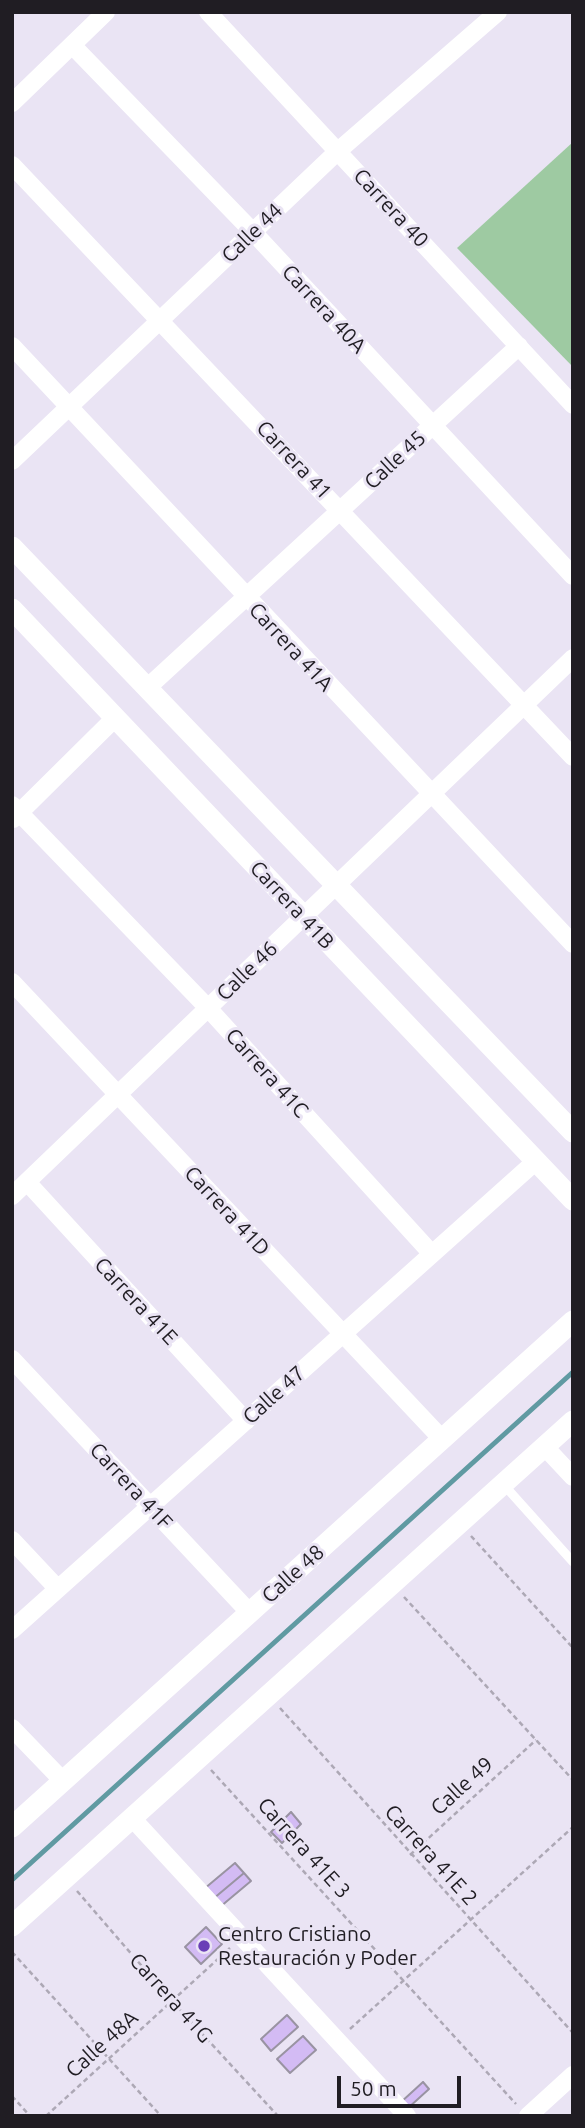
<!DOCTYPE html>
<meta charset="utf-8">
<style>
body{margin:0}
#map{position:relative;width:585px;height:2128px;overflow:hidden;background:#eae4f4;font-family:Ubuntu,sans-serif}
canvas{display:block}
.frame{position:absolute;inset:0;border:14px solid #201d23;pointer-events:none}
.scale{position:absolute;left:337px;top:2076px;width:124px;height:32px;box-sizing:border-box;border:4px solid #201d23;border-top:0;padding-left:9px;font-size:21px;line-height:24px;white-space:nowrap;color:#201d23;-webkit-text-stroke:5px #eae4f4;paint-order:stroke}
</style>
<div id="map">
<canvas width="585" height="2128"></canvas>
<div class="frame"></div>
<div class="scale">50 m</div>
</div>
<script>
const c = document.querySelector('canvas').getContext('2d');
c.lineJoin = 'round';
function fill(path, color) { c.fillStyle = color; c.fill(path, 'evenodd'); }
const shape = rows => new Path2D(rows.map(r => 'M' + r).join(''));
function strokePath(path, color, width, dash) { c.strokeStyle = color; c.lineWidth = width; c.lineCap = dash ? 'butt' : 'round'; c.setLineDash(dash || []); c.stroke(path); }
function write(font, color, halo, rows, align = 'center') {
  c.font = font + ' Ubuntu,sans-serif'; c.lineWidth = 6; c.setLineDash([]); c.textBaseline = 'middle'; c.strokeStyle = halo; c.fillStyle = color; for (const [text, x, y, turn = 0] of rows) {
    c.save(); c.translate(x, y); c.rotate((+turn || 0) * Math.PI / 180); c.textAlign = isNaN(turn) ? turn : align; if (halo) c.strokeText(text, 0, 0); c.fillText(text, 0, 0); c.restore();
  }
}
const green = shape([
 [573,142,573,367,457,248]
]);
const stream = shape([
 [12,1880,573,1372]
]);
const building = shape([
 [291,1812,301,1824,282,1843,271,1832,291,1812],
 [235,1863,244,1873,213,1899,204,1889,235,1863],
 [244,1873,251,1881,220,1907,213,1899,244,1873],
 [206,1927,222,1944,201,1964,185,1947,206,1927],
 [287,2015,298,2027,271,2051,261,2039,287,2015],
 [303,2036,316,2050,290,2073,277,2059,303,2036],
 [423,2082,429,2089,407,2109,400,2103,423,2082]
]);
const path = shape([
 [471,1536,573,1648],
 [404,1597,573,1780],
 [280,1708,573,2033],
 [211,1770,516,2104],
 [410,1855,536,1740],
 [77,1891,172,2001,278,2116],
 [12,1952,161,2116],
 [350,2029,573,1827],
 [12,2096,30,2116],
 [46,2116,230,1948]
]);
const service = shape([
 [504,1485,573,1562]
]);
const minor = shape([
 [208,12,573,405],
 [72,45,253,232,573,576],
 [12,103,106,12],
 [12,165,573,757],
 [12,346,573,944],
 [12,461,338,151,498,12],
 [147,688,519,346],
 [12,805,208,1008,432,1254],
 [13,819,115,718],
 [12,982,442,1439],
 [27,1182,246,1421],
 [12,1196,573,658],
 [12,1359,250,1613],
 [544,1446,573,1477],
 [12,1540,58,1589],
 [12,1630,536,1161],
 [12,1728,63,1781],
 [132,1818,407,2116],
 [528,2116,573,2075]
]);
const tertiary = shape([
 [12,547,573,1132],
 [12,609,573,1200],
 [12,1827,573,1321],
 [12,1926,573,1421]
]);
const markers = [
 [204,1946,7,"#6a3fb7"]
];
const streetNames = [
 ["Carrera 40",391,208,47],
 ["Calle 44",252,233,-44],
 ["Carrera 40A",324,309,47],
 ["Carrera 41",294,460,47],
 ["Calle 45",395,460,-43],
 ["Carrera 41A",291,647,47],
 ["Carrera 41B",292,905,47],
 ["Calle 46",247,971,-44],
 ["Carrera 41C",267,1073,48],
 ["Carrera 41D",227,1211,47],
 ["Carrera 41E",136,1301,47],
 ["Calle 47",274,1395,-42],
 ["Carrera 41F",131,1486,47],
 ["Calle 48",293,1574,-42],
 ["Calle 49",462,1786,-42],
 ["Carrera 41E 3",304,1848,48],
 ["Carrera 41E 2",431,1855,48],
 ["Carrera 41G",171,1998,48],
 ["Calle 48A",102,2044,-42]
];
const poiNames = [
 ["Centro Cristiano",218,1934],
 ["Restauración y Poder",218,1958]
];
fill(green, '#9ecaa2');
strokePath(stream, '#609aa2', 5);
fill(building, '#d3bbf4');
strokePath(building, '#9993a2', 2);
strokePath(path, '#ada8b5', 2.5, [5, 3.5]);
strokePath(service, '#fff', 9);
strokePath(minor, '#fff', 18);
strokePath(tertiary, '#fff', 21);
for (const [x, y, r, color] of markers) { const dot = new Path2D(); dot.arc(x, y, r, 0, 2 * Math.PI); c.fillStyle = color; c.fill(dot); strokePath(dot, '#eae4f4', 2.5); }
write('21px', '#201d23', '#eae4f4', streetNames);
write('21px', '#201d23', '#eae4f4', poiNames, 'left');
</script>
